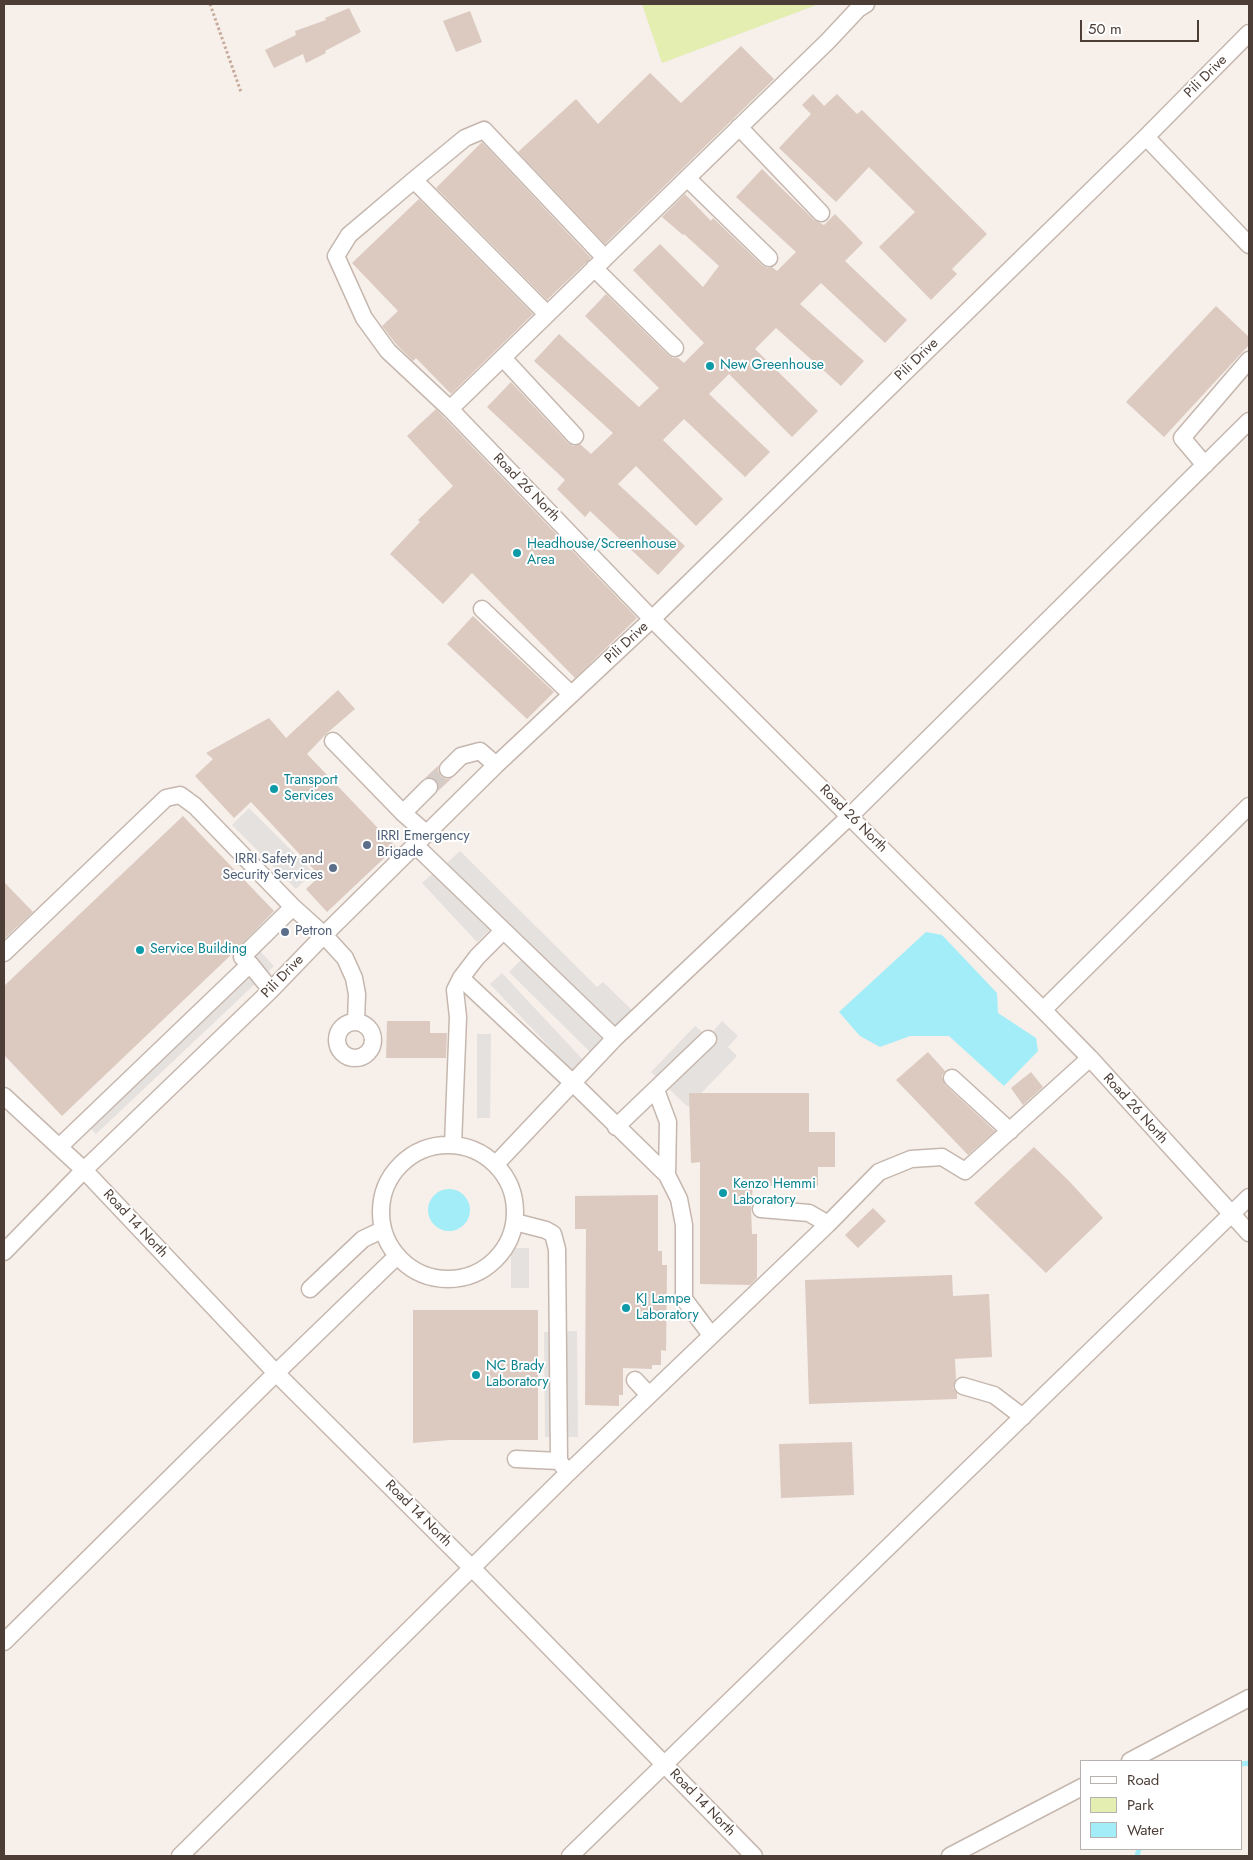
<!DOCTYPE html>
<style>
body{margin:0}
#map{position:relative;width:1253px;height:1860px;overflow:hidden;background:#f6efea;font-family:Jost,sans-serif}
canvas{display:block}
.frame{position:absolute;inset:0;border:5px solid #4c3e37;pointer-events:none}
.legend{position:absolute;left:1080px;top:1760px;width:162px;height:90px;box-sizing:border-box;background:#fff;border:1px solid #b7b2af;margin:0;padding:6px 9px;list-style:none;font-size:15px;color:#4c3e37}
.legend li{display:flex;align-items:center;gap:10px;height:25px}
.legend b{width:25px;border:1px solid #b7b2af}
.scale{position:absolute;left:1080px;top:20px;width:119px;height:22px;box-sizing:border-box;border:2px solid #4c3e37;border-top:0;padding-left:6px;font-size:15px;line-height:18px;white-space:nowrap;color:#4c3e37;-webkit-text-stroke:4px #fff;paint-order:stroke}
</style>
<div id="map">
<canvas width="1253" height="1860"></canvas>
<div class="frame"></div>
<ul class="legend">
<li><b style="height:6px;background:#fff"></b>Road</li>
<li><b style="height:14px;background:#e3eeb0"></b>Park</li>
<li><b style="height:14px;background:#a2edf8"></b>Water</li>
</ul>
<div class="scale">50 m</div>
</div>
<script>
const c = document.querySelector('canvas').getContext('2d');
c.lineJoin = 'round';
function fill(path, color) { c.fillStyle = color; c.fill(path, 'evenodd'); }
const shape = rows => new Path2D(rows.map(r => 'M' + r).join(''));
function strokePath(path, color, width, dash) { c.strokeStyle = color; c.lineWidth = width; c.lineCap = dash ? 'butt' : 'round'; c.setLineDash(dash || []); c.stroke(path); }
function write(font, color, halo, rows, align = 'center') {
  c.font = font + ' Jost,sans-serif'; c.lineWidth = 4; c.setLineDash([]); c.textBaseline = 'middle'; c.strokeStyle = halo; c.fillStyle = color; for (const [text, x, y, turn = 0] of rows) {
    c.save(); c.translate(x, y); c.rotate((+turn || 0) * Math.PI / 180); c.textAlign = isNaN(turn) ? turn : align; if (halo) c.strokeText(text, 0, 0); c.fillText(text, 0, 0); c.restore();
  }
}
const green = shape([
 [642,4,819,4,662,63]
]);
const parking = shape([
 [249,808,313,872,296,889,232,825],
 [460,851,597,987,603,982,633,1011,615,1030,447,863],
 [437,870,491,929,477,942,422,883],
 [258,949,274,966,96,1134,79,1117],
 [522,959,603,1040,590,1052,509,972],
 [502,973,585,1062,573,1072,490,984],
 [722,1021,738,1036,728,1047,737,1056,688,1107,651,1072,695,1026,708,1037],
 [477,1034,491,1034,490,1118,477,1118],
 [511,1248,529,1248,529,1288,511,1288],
 [577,1331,578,1437,545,1437,544,1332]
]);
const water = shape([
 [926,932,942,935,997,993,998,1013,1036,1038,1038,1051,1004,1086,949,1036,910,1036,880,1047,860,1036,839,1012],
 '428 1210a21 21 0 1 1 42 0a21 21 0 1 1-42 0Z'
]);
const stream = shape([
 [1242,1764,1249,1763],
 [1137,1856,1139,1849]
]);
const building = shape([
 [349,8,361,32,325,51,326,53,306,63,303,54,274,68,265,50,296,35,295,31,326,20,325,18],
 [470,11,482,42,456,52,443,21],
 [741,46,774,79,605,244,518,152,576,99,598,124,650,73,681,103],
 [813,94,824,106,837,94,857,114,862,110,987,234,952,269,957,274,931,300,879,247,915,212,869,167,836,202,779,148,811,114,802,105],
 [482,142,591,258,547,300,436,188],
 [762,169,814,220,824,225,835,214,863,243,845,261,907,320,885,343,821,283,800,304,864,361,841,386,776,328,755,349,818,411,792,437,729,374,709,394,770,452,745,477,684,419,663,440,723,499,696,526,636,466,618,484,685,546,658,575,590,511,585,517,557,489,565,480,487,407,511,382,568,443,573,446,580,444,591,454,613,433,534,361,559,334,639,407,659,388,585,316,606,294,668,355,673,358,678,358,684,363,704,343,633,270,660,244,703,287,719,266,684,234,683,235,662,217,685,194,711,221,713,218,762,265,767,268,772,267,777,271,796,252,736,197],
 [419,199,533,314,451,394,416,358,413,361,396,344,382,326,398,311,352,263],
 [1216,306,1249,337,1249,345,1164,437,1126,402],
 [436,409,637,618,575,678,472,573,443,604,390,554,420,522,418,520,453,486,407,436],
 [473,616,554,692,527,719,447,644],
 [338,690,355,709,326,734,307,754,396,847,327,912,306,889,320,876,251,802,234,818,195,776,213,759,206,753,269,718,286,738],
 [439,765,438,771,441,776,446,779,452,778,438,791,439,785,436,780,431,777,425,778],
 [183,816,274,911,232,954,62,1116,4,1055,4,986],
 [4,882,33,912,4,939],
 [387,1021,430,1021,430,1033,447,1033,446,1058,386,1058],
 [928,1052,945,1071,942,1076,945,1085,995,1131,968,1155,896,1080],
 [1031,1072,1043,1087,1023,1105,1011,1088],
 [689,1093,809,1093,809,1132,835,1132,835,1167,818,1167,818,1186,753,1186,751,1209,752,1234,757,1234,757,1278,750,1285,700,1284,700,1162,691,1163],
 [1034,1147,1069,1181,1103,1218,1046,1273,974,1203],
 [658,1195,658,1251,662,1251,662,1265,667,1265,666,1351,661,1350,661,1365,652,1365,652,1369,623,1368,623,1395,619,1395,619,1406,585,1405,586,1229,575,1229,575,1196],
 [873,1208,886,1221,858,1248,845,1235],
 [952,1275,953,1296,989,1294,992,1357,955,1359,956,1379,953,1388,957,1393,957,1399,809,1404,805,1280],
 [413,1310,538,1310,538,1440,450,1440,413,1443],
 [852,1442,854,1495,781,1498,779,1444]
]);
const minorTunnel = shape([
 [429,787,448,769]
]);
const path = shape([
 [210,4,241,92]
]);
const minor = shape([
 [739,127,821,213],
 [1146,137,1249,245],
 [687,178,769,258],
 [414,180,547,314],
 [605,258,484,130,465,138,414,180,349,235,336,256,364,318,388,351,450,409,828,41,858,9,866,4],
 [594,268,675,348],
 [503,358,575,436],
 [450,409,652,619,1043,1010,1090,1058,1249,1233],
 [1205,465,1182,438,1249,360],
 [482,609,571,694],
 [333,741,403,813,427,834],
 [448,769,461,756,480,751,496,765],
 [403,813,429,787],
 [415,845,615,1038],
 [4,953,166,798,180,795,195,806,293,907,324,935,345,958,354,978,357,994,356,1022],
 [250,964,271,990],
 [461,978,573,1083,667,1175,679,1199,684,1225,684,1299,711,1335],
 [1043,1010,1249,806],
 '337 1040a18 18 0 1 1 36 0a18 18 0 1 1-36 0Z',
 [952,1078,1010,1131],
 [656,1090,668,1122,667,1175],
 [4,1096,84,1170,276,1373,472,1568,754,1856],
 [616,1127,708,1039],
 '381 1212a67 67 0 1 1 134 0a67 67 0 1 1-134 0Z',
 [453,1145,458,1017,455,990,461,978,477,957,503,931],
 [59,1147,250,964,242,957,293,907],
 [496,1164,615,1038,850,816,1249,421],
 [761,1209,809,1213,828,1224],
 [515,1222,546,1230,553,1234,557,1249,559,1461,568,1473],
 [4,1252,84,1170,271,990,324,935,496,765,652,619,1146,137,1249,33],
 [310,1289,363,1239,382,1230],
 [635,1380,649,1395],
 [963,1386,994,1395,1023,1417],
 [516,1459,559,1461],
 [4,1642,276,1373,397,1256],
 [1130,1761,1249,1698],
 [180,1856,568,1473,828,1224,879,1172,911,1159,942,1157,965,1171,1090,1058],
 [570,1856,1249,1197],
 [950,1856,1082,1787]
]);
const markers = [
 [710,366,5,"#0f9aa8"],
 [517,553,5,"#0f9aa8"],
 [274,789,5,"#0f9aa8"],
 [367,845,5,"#5c6f8a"],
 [333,868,5,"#5c6f8a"],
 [285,932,5,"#5c6f8a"],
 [140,950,5,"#0f9aa8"],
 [723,1193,5,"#0f9aa8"],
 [626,1308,5,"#0f9aa8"],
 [476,1375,5,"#0f9aa8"]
];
const streetNames = [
 ["Pili Drive",1206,77,-45],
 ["Pili Drive",917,360,-44],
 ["Road 26 North",526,488,46],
 ["Pili Drive",627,643,-43],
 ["Road 26 North",853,819,45],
 ["Pili Drive",283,977,-46],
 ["Road 26 North",1135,1109,48],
 ["Road 14 North",135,1224,47],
 ["Road 14 North",418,1514,45],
 ["Road 14 North",702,1803,46]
];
const cultureNames = [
 ["New Greenhouse",720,366],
 ["Headhouse/Screenhouse",527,545],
 ["Area",527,561],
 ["Transport",284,781],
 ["Services",284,797],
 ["Service Building",150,950],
 ["Kenzo Hemmi",733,1185],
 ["Laboratory",733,1201],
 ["KJ Lampe",636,1300],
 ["Laboratory",636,1316],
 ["NC Brady",486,1367],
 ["Laboratory",486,1383]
];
const serviceNames = [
 ["IRRI Emergency",377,837],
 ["Brigade",377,853],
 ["IRRI Safety and",323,860,"right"],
 ["Security Services",323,876,"right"],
 ["Petron",295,932]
];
fill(green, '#e3eeb0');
fill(parking, '#e5e1df');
fill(water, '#a2edf8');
strokePath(stream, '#a2edf8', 5);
fill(building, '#dccac1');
strokePath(minorTunnel, '#d4ccc6', 16, [16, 8]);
strokePath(minor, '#c6b7ae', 19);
strokePath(path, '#c7ab9b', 3, [2.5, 2.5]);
strokePath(minor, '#fff', 16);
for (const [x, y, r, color] of markers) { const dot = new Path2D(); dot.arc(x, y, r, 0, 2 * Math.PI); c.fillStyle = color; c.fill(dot); strokePath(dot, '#fff', 2); }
write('14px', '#4c3e37', '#fff', streetNames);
write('14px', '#0d838f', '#fff', cultureNames, 'left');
write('14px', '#4e5e75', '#fff', serviceNames, 'left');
</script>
